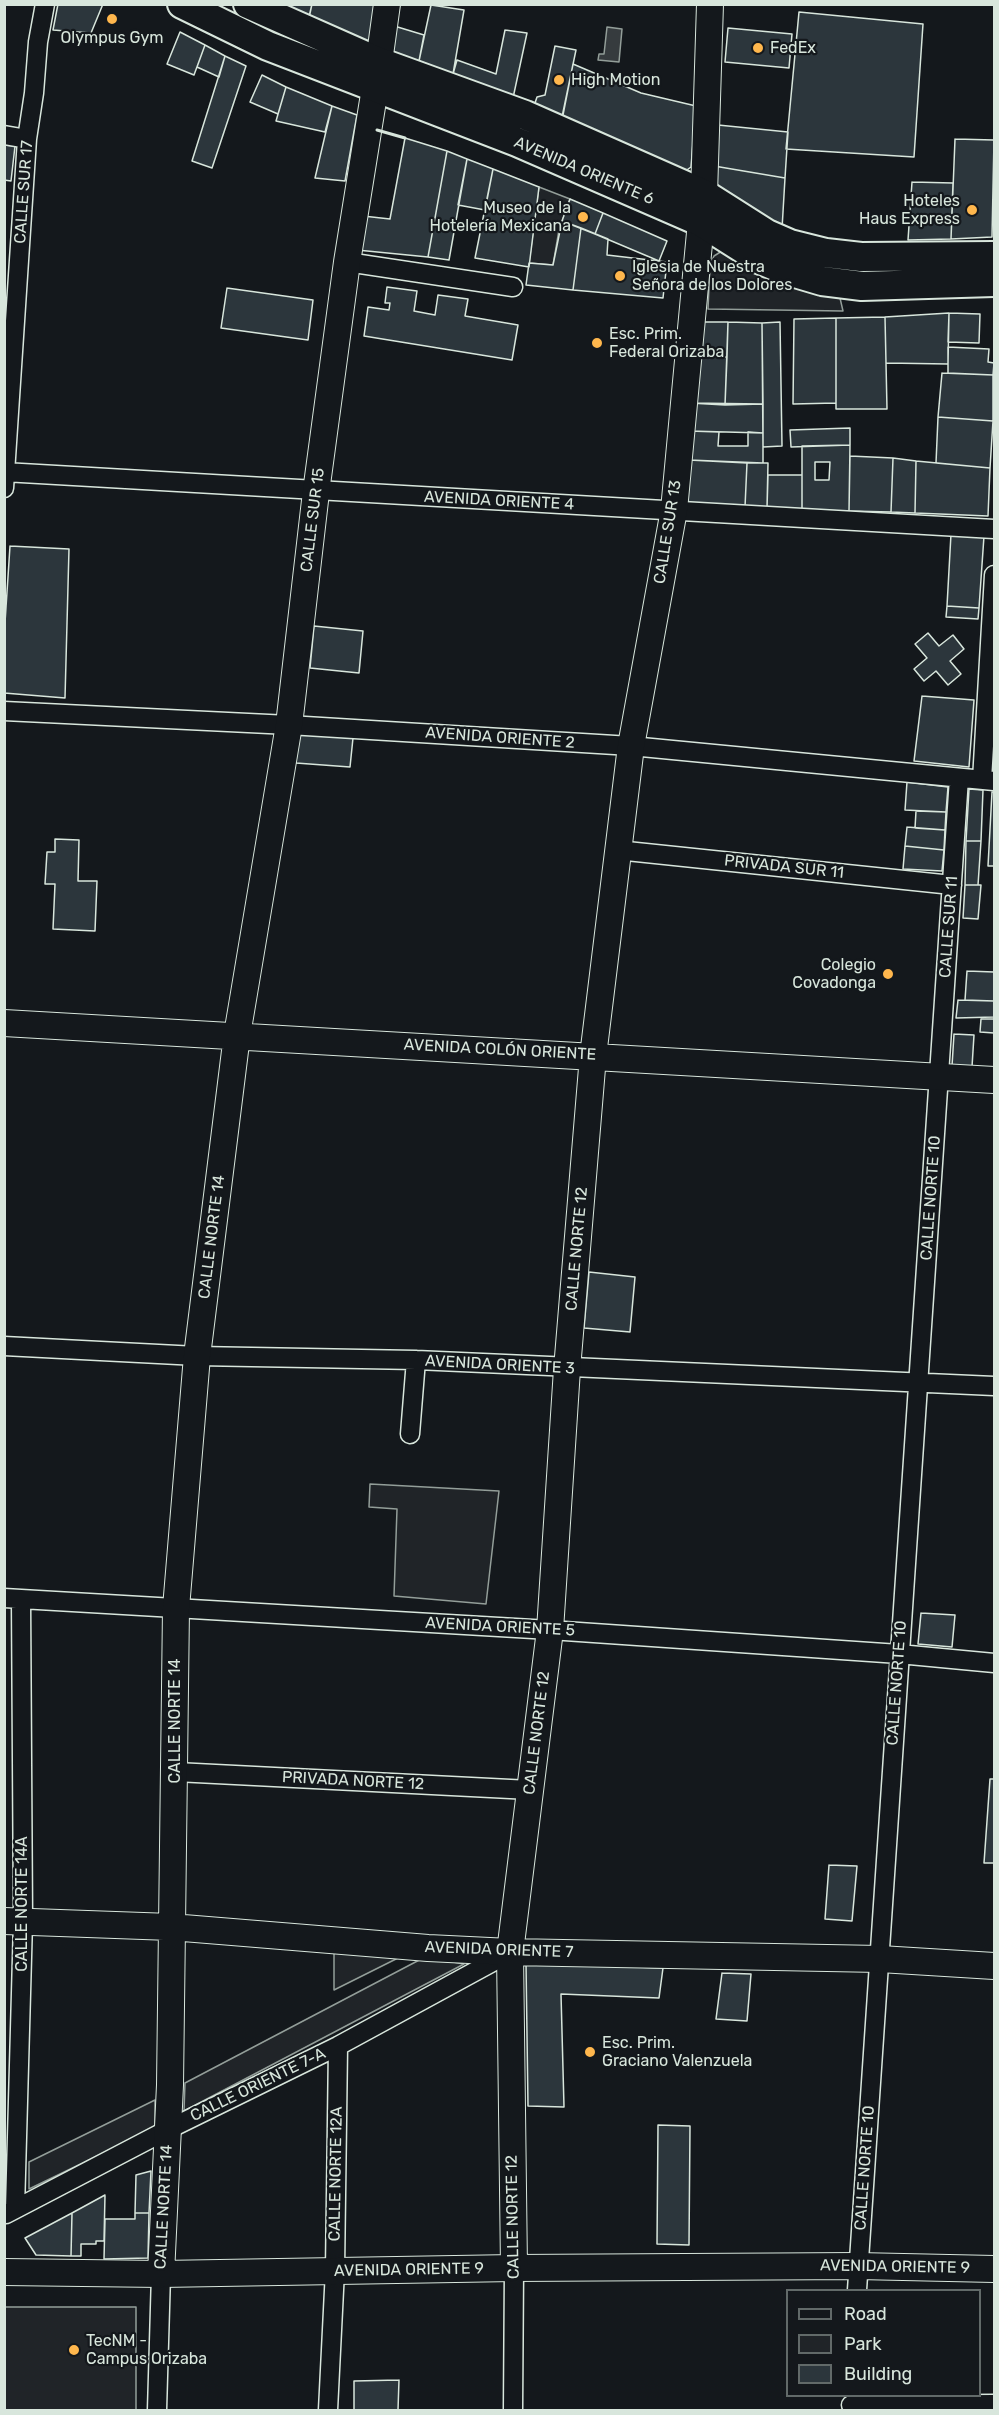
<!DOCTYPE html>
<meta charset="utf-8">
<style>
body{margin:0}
#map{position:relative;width:999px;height:2415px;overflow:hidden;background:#14181c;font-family:Rubik,sans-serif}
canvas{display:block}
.frame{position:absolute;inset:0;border:6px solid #d8e6dc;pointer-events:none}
.legend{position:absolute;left:786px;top:2289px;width:195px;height:108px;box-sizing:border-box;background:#14181c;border:2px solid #626a69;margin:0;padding:8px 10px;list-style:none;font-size:18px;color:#d8e6dc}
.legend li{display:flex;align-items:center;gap:12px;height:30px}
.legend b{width:30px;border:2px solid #626a69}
</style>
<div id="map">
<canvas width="999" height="2415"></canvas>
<div class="frame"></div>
<ul class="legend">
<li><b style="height:8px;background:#14181c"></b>Road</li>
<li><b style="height:16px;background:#202428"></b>Park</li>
<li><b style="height:16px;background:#2c363c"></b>Building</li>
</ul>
</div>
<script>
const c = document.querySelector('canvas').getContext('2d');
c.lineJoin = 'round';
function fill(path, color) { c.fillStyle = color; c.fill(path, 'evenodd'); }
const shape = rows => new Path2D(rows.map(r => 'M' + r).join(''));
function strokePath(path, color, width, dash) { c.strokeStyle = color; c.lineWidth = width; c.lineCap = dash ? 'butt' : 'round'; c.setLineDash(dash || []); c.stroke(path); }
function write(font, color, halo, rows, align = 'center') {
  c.font = font + ' Rubik,sans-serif'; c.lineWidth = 4.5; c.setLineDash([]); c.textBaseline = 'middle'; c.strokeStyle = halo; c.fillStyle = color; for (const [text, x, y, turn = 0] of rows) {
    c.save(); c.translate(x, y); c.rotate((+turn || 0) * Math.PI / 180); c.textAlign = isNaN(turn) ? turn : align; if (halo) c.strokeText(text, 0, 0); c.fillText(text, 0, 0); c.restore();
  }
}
const green = shape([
 [539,187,570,199,559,230,553,265,529,263,539,187],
 [722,251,818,293,840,298,843,311,708,309,710,265,714,256,722,251],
 [370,1484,499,1491,486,1604,394,1596,397,1509,369,1507,370,1484],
 [334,1948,410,1952,334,1990,334,1948],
 [425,1957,464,1964,184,2111,185,2083,425,1957],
 [155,2100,155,2128,29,2189,29,2162,155,2100],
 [5,2307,136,2307,136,2410,5,2410,5,2307]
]);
const water = shape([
 [607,27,622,29,619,62,598,60,599,54,604,54,607,27]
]);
const building = shape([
 [58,4,103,4,91,33,53,30,58,4],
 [286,4,312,4,309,18,286,6,286,4],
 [312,4,374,4,371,43,308,21,312,4],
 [431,5,464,10,453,74,419,61,431,5],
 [799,12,923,24,914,157,786,149,799,12],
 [391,25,424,35,419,61,388,51,391,25],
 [728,28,792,34,789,68,725,62,728,28],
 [505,30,527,33,513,98,453,74,457,60,496,74,505,30],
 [180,32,205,45,194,75,167,64,180,32],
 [205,45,225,56,219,77,197,67,205,45],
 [555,46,576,50,562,117,534,106,537,97,545,95,555,46],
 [225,56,246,66,212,168,192,161,225,56],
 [573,64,641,93,696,106,691,167,684,172,562,120,573,64],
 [262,75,286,87,278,114,250,102,262,75],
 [286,87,332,106,325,132,276,121,286,87],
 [332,106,357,115,345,181,315,178,332,106],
 [718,125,788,132,785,178,714,166,718,125],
 [405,138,447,151,428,257,357,250,363,216,390,219,405,138],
 [955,139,994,140,992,237,951,239,955,139],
 [4,145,15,146,11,181,4,180,4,145],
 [447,151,467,159,449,260,428,257,447,151],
 [467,159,493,169,485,210,458,205,467,159],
 [714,166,785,178,782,229,712,194,714,166],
 [493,169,539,187,529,267,475,258,493,169],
 [912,182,953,183,951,239,908,240,912,182],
 [570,199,603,213,595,234,562,221,570,199],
 [603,213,667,241,659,261,595,234,603,213],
 [562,221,581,228,573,290,526,285,529,263,553,265,562,221],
 [581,228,608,239,607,255,667,262,663,298,573,290,581,228],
 [387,287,417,291,414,311,435,315,438,295,468,299,465,316,518,325,512,360,364,336,368,307,389,310,390,303,385,303,387,287],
 [227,288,313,300,308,340,221,328,227,288],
 [949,313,980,314,979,343,948,342,949,313],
 [949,313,948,364,886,363,885,317,949,313],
 [885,317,887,409,836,409,836,318,885,317],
 [836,318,836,403,793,404,794,319,836,318],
 [697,322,728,322,727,357,694,356,697,322],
 [728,322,762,323,763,404,725,405,728,322],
 [780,322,782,446,763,447,762,323,780,322],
 [948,347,989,349,988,362,994,363,993,375,948,373,948,347],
 [694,356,727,357,725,405,690,403,694,356],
 [942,373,993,375,993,421,938,417,942,373],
 [690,403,763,404,763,433,689,431,690,403],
 [938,417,993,421,990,468,936,463,938,417],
 [850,428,850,445,791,447,790,430,850,428],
 [689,431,719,432,718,446,748,446,748,432,763,433,763,463,689,460,689,431],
 [850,445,849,511,802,510,802,446,850,445],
 [815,462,830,462,829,480,815,480,815,462],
 [850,456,893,458,891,512,849,511,850,456],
 [893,458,916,461,915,513,891,512,893,458],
 [689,460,747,463,745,507,687,505,689,460],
 [916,461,990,468,988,516,915,513,916,461],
 [747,463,768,463,767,508,745,507,747,463],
 [768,475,802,475,802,510,767,508,768,475],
 [951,534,984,536,979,608,947,606,951,534],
 [10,546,69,549,65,698,4,693,4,638,10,546],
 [947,606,979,608,978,619,946,617,947,606],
 [314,626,363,631,359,673,310,668,314,626],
 [928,633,939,646,953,635,964,649,950,661,961,674,948,685,936,671,924,681,914,669,927,658,915,644,928,633],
 [922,696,974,700,969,767,914,761,922,696],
 [298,734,353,738,350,767,296,763,298,734],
 [907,782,948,787,946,812,905,810,907,782],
 [969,789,983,790,981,841,966,841,969,789],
 [992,792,994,792,994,866,988,866,992,792],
 [916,811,946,812,945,830,915,828,916,811],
 [907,827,945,830,944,850,905,846,907,827],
 [55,839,79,840,78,881,97,881,95,931,53,929,55,884,45,884,47,852,55,852,55,839],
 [966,841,981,841,978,885,965,885,966,841],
 [905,846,944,850,942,871,903,869,905,846],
 [965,885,981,885,978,919,963,918,965,885],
 [967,971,994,972,994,1001,965,1000,967,971],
 [958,1000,994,1001,994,1017,956,1018,958,1000],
 [981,1019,994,1019,994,1033,980,1032,981,1019],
 [954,1034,974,1035,972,1067,952,1066,954,1034],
 [589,1272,635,1277,630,1332,584,1328,589,1272],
 [921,1613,955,1615,952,1647,918,1644,921,1613],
 [990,1779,994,1779,994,1863,984,1863,990,1779],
 [829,1865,857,1866,852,1921,825,1919,829,1865],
 [526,1963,663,1968,659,1998,561,1994,564,2107,528,2106,526,1963],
 [722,1973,751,1974,747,2021,716,2019,722,1973],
 [658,2125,690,2126,689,2245,657,2244,658,2125],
 [151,2171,149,2213,135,2213,136,2175,151,2171],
 [105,2195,104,2241,96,2241,96,2244,81,2244,81,2256,71,2256,72,2213,105,2195],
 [72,2213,71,2256,36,2255,25,2238,72,2213],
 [135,2213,149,2213,148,2258,104,2259,105,2219,135,2219,135,2213],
 [399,2380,398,2410,354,2410,354,2381,399,2380]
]);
const street = shape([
 [4,135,27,139],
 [347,262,513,287],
 [4,472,994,529],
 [4,488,27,139,34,93,38,42,45,4],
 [4,711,289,725,631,746,994,781],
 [982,780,994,575],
 [617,850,952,885],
 [4,1346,197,1356,416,1360,994,1386],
 [410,1434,416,1360],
 [4,1598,550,1630,899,1654,994,1663],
 [176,1772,530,1790],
 [15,2209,23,1921,21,1599],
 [6,2214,167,2130,338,2046,509,1953],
 [857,2290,959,778],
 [851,2405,994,2404],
 [157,2410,161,2274],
 [328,2410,335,2270,338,2046],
 [513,2410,514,2268]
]);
const secondary = shape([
 [379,62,387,4],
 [704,194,710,4],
 [4,1023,994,1080],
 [4,1921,171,1927,428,1948,510,1952,880,1959,994,1966],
 [514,2268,510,1952,550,1630,567,1369,593,1056,631,746,674,510,701,222],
 [4,2272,161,2274,514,2268,858,2266,994,2269],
 [161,2274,170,2085,176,1608,197,1356,237,1035,289,725,316,492,347,262,375,88]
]);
const primary = shape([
 [182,4,268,46,517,142,701,222,761,260,785,270,822,281,862,286,994,282],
 [248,4,379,62,525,115,704,194,767,234,790,244,826,253,861,257,994,256]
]);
const wall = shape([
 [377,130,405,138]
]);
const markers = [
 [112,19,6,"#ffb74d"],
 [758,48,6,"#ffb74d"],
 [559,80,6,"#ffb74d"],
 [972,210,6,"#ffb74d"],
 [583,217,6,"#ffb74d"],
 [620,276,6,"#ffb74d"],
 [597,343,6,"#ffb74d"],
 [888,974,6,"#ffb74d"],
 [590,2052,6,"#ffb74d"],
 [74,2350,6,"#ffb74d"]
];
const poiNames = [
 ["Olympus Gym",112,38,"center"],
 ["FedEx",770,48],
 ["High Motion",571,80],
 ["Hoteles",960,201,"right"],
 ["Haus Express",960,219,"right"],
 ["Museo de la",571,208,"right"],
 ["Hotelería Mexicana",571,226,"right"],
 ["Iglesia de Nuestra",632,267],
 ["Señora de los Dolores",632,285],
 ["Esc. Prim.",609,334],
 ["Federal Orizaba",609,352],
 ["Colegio",876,965,"right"],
 ["Covadonga",876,983,"right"],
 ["Esc. Prim.",602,2043],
 ["Graciano Valenzuela",602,2061],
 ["TecNM -",86,2341],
 ["Campus Orizaba",86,2359]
];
const streetNames = [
 ["AVENIDA ORIENTE 6",584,171,23],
 ["CALLE SUR 17",24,192,-86],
 ["AVENIDA ORIENTE 4",499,501,3],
 ["CALLE SUR 15",313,520,-83],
 ["CALLE SUR 13",668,532,-81],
 ["AVENIDA ORIENTE 2",500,738,4],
 ["PRIVADA SUR 11",784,867,6],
 ["CALLE SUR 11",949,927,-86],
 ["AVENIDA COLÓN ORIENTE",500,1050,3],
 ["CALLE NORTE 10",931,1198,-86],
 ["CALLE NORTE 14",212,1237,-83],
 ["CALLE NORTE 12",577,1249,-85],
 ["AVENIDA ORIENTE 3",500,1365,3],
 ["AVENIDA ORIENTE 5",500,1627,3],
 ["CALLE NORTE 10",897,1683,-86],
 ["CALLE NORTE 14",175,1721,-90],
 ["CALLE NORTE 12",537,1733,-83],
 ["PRIVADA NORTE 12",353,1781,3],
 ["CALLE NORTE 14A",22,1904,-90],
 ["AVENIDA ORIENTE 7",499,1950,2],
 ["CALLE ORIENTE 7-A",258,2085,-26],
 ["CALLE NORTE 10",865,2168,-86],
 ["CALLE NORTE 12A",336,2174,-89],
 ["CALLE NORTE 14",164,2207,-87],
 ["CALLE NORTE 12",513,2217,-91],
 ["AVENIDA ORIENTE 9",895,2267,1],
 ["AVENIDA ORIENTE 9",409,2270,-1]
];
fill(green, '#202428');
strokePath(green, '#939e99', 1.5);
fill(water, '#363b3e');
strokePath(water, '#939e99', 1.5);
fill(building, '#2c363c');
strokePath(building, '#d8e6dc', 1.5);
strokePath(street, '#d8e6dc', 21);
strokePath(secondary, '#d8e6dc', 28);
strokePath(primary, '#d8e6dc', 32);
strokePath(street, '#14181c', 18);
strokePath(secondary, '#14181c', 26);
strokePath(primary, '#14181c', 28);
strokePath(wall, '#d8e6dc', 3);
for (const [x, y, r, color] of markers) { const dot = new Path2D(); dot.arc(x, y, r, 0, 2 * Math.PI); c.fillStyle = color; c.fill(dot); strokePath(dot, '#14181c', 2); }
write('16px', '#d8e6dc', '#14181c', poiNames, 'left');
write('16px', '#d8e6dc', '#14181c', streetNames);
</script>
